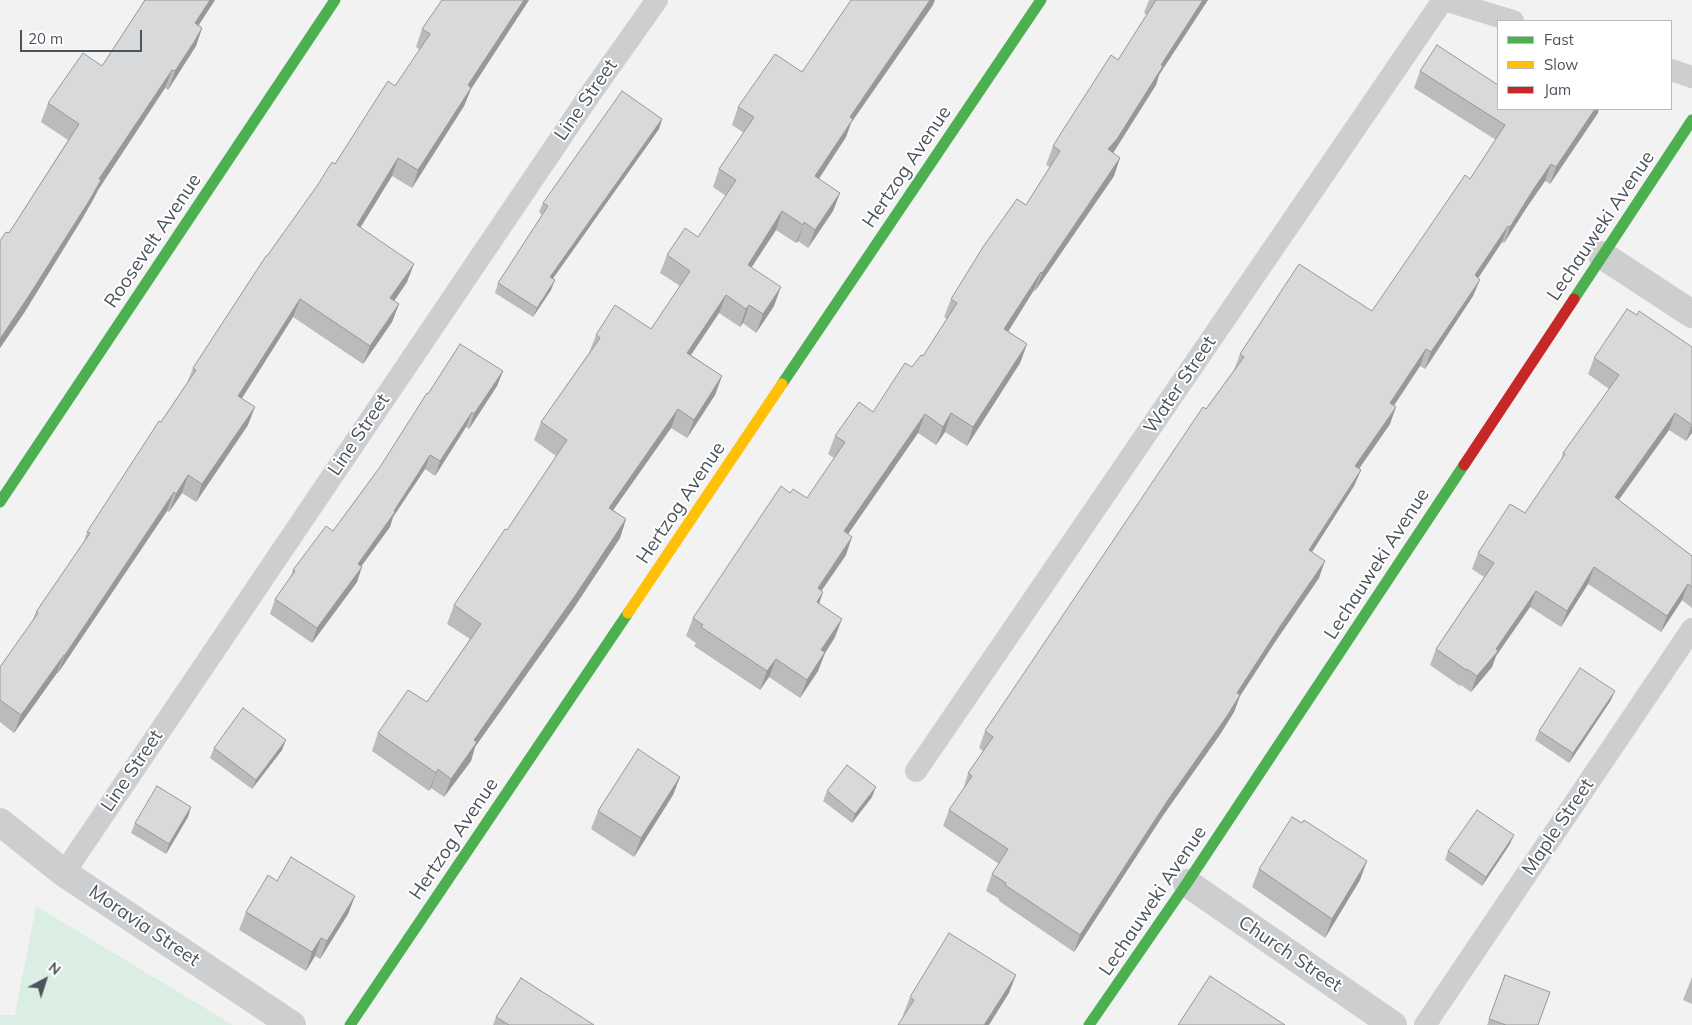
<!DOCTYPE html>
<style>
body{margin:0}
#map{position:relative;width:1692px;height:1025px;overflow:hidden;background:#f2f2f2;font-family:Mulish,sans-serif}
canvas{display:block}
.legend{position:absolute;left:1497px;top:20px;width:175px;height:90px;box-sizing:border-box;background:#fff;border:1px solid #b7babe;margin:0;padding:6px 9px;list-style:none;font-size:15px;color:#4b535c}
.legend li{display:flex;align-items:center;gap:10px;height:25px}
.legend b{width:25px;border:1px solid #b7babe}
.north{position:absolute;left:20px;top:955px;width:50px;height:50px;-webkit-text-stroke:4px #fff;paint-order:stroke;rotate:40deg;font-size:14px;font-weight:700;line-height:20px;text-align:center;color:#4b535c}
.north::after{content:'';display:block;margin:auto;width:18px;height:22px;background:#4b535c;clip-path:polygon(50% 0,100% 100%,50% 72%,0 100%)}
.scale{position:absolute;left:20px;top:30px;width:122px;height:22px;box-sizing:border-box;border:2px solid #4b535c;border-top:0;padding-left:6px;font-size:15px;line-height:18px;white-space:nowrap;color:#4b535c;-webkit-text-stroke:4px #fff;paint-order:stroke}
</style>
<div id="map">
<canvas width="1692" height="1025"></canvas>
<ul class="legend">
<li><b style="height:6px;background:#4caf50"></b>Fast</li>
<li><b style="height:6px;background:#ffc107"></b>Slow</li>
<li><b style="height:6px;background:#c62828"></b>Jam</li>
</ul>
<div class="north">N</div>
<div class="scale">20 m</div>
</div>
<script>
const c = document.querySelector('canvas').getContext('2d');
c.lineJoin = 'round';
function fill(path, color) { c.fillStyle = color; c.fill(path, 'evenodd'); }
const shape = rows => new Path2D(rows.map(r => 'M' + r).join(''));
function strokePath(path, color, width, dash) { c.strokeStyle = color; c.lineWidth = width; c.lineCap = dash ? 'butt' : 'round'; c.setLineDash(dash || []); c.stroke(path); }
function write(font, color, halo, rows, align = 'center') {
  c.font = font + ' Mulish,sans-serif'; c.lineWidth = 4; c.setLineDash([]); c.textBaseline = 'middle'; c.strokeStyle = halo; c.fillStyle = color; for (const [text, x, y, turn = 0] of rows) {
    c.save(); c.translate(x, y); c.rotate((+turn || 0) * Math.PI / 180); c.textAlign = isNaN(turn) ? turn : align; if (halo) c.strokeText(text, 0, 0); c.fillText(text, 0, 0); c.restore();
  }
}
const green = shape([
 [36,906,125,960,233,1025,0,1025,0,1015,15,1015]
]);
const lane = shape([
 [1444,0,1513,21],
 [1671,70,1692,77],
 [916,771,1443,0],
 [64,873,589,96,657,0],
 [1425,1025,1692,629]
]);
const street = shape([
 [1602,255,1692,314],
 [0,822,64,873,292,1025],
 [1187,883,1393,1025]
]);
const fast = shape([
 [1574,299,1692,120],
 [782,384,1041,0],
 [0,502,335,0],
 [350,1025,628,613],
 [1089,1025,1187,883,1464,465]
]);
const slow = shape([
 [628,613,782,384]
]);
const jam = shape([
 [1464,465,1574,299]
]);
const wall = shape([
 [145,0,215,0,199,25,202,28,196,46,187,60,168,90,165,88,98,190,94,198,82,219,24,313,0,348,0,241,9,233,68,140,41,122,48,103,102,66],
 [442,0,529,0,471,89,464,106,412,188,392,176,360,227,407,282,394,301,399,304,392,322,363,364,293,317,242,398,248,425,196,502,182,493,169,512,167,511,58,673,57,673,14,733,0,722,0,667,32,622,36,612,84,542,87,532,187,383,193,368,267,256,335,164,395,86,420,50,416,47,422,29],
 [1149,0,1208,0,1159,75,1156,85,1113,153,1114,176,1035,291,1034,290,1008,331,1027,344,1020,363,967,446,945,432,936,445,918,433,848,534,846,555,822,590,819,603,835,637,825,653,818,671,800,698,769,677,760,690,694,646,696,643,686,636,693,618,790,493,807,498,834,458,828,454,835,436,873,412,923,356,947,319,944,317,951,299,1026,205,1050,167,1046,165,1053,146,1118,60,1147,15,1144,13],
 [933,5,851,123,846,137,819,179,840,193,833,211,808,248,798,241,796,243,776,230,752,267,774,306,756,333,743,323,740,327,719,313,691,355,722,376,715,395,687,438,671,428,613,510,626,519,620,538,573,609,475,747,471,761,444,797,431,788,429,791,372,751,378,733,427,702,470,639,447,624,454,605,507,530,556,456,534,440,541,422,589,353,596,335,651,329,680,286,660,273,667,255,698,237,726,196,713,187,719,169,744,133,732,125,738,107,802,72],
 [1420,71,1498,109,1598,113,1550,184,1545,181,1527,207,1504,243,1502,242,1478,278,1473,296,1425,369,1420,366,1394,406,1390,424,1359,469,1361,470,1354,486,1312,552,1319,578,1275,642,1240,696,1234,712,1221,733,1162,817,1074,952,999,901,999,899,986,891,992,874,999,864,943,826,949,810,963,790,968,773,983,751,979,748,985,731,1206,409,1234,370,1240,354,1372,311,1470,179,1496,140,1414,88],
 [662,119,659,129,552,279,551,290,533,317,495,293,498,283,542,215,539,212,543,203],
 [1637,315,1692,347,1692,434,1691,434,1686,441,1669,430,1619,500,1692,556,1692,608,1682,600,1661,632,1588,584,1561,627,1530,607,1496,656,1492,667,1471,692,1461,685,1460,686,1430,665,1436,649,1484,577,1472,569,1478,553,1525,513,1561,461,1563,453,1609,389,1588,374,1594,358],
 [503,371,497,386,469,429,466,427,435,476,425,469,393,517,390,527,361,566,357,582,312,643,270,614,275,599,290,578,293,570,333,531,380,467,428,394],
 [1611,700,1569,763,1535,740,1539,731],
 [214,748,282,750,252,789,210,758],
 [680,777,673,795,634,857,591,829,598,811],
 [827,791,872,797,852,823,823,801],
 [191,807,188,817,166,854,131,833,135,823],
 [1302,823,1360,880,1325,938,1252,887,1259,869],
 [1510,844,1482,886,1445,860,1448,851],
 [277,881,355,896,348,914,320,959,315,956,306,971,239,930,246,912],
 [1505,975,1538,1025,1487,1025],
 [1692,977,1692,1004,1683,1000],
 [1009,993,904,1016,903,1015,910,997],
 [496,1017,594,1025,493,1025]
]);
const shadedWall = shape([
 [210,0,215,0,188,41,195,23],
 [524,0,529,0,471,89,464,106,412,188,418,170,468,85],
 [930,0,935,0,933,5,851,123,846,137,808,195,815,176,850,117],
 [1203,0,1208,0,1159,75,1156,85,1110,158,1108,149,1161,65],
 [202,28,196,46,168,90,175,71],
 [172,70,165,88,98,190,94,198,82,219,24,313,0,348,0,339,99,179],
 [1595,109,1599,109,1598,113,1550,184,1556,167],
 [662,119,659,129,547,287,550,277],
 [398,158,392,176,351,243,357,225],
 [1120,158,1114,176,1035,291,1042,273],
 [1551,164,1545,181,1527,207,1504,243,1510,227,1533,190],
 [840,193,833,211,808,248,815,230],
 [782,211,776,230,741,283,748,265],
 [804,222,798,241,796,243,803,225],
 [1508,226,1502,242,1469,292,1475,275],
 [414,264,407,282,384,316,390,298],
 [1041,272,1034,290,998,348,1004,329],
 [555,280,551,290,533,317,537,308],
 [1480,280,1473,296,1425,369,1431,352],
 [781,287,774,306,756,333,763,314],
 [726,295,719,313,680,371,687,353],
 [300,299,293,317,232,414,238,396],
 [399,304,392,322,363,364,370,346],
 [749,305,743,323,740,327,746,309],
 [1027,344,1020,363,967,446,973,427],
 [1426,349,1420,366,1384,420,1390,403],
 [503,371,497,386,469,429,474,414],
 [722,376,715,395,687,438,694,420],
 [255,407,248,425,196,502,202,484],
 [1396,407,1390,424,1349,483,1355,466],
 [678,409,671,428,602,526,609,508],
 [472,412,466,427,435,476,440,461],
 [951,413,945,432,936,445,943,427],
 [1675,413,1669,430,1609,513,1615,497],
 [925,414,918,433,837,550,844,531],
 [1692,425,1692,431,1691,434,1686,441],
 [430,455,425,469,393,517,390,527,352,579,358,564],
 [1361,470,1354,486,1303,566,1309,550],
 [188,475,182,493,169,512,176,494],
 [174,492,167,511,58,673,65,655],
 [626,519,620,538,573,609,475,747,471,761,444,797,451,779,474,740],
 [852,537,846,555,811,606,818,588],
 [1325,561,1319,578,1275,642,1240,696,1234,712,1221,733,1162,817,1074,952,1080,935,1281,625],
 [362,567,357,582,312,643,317,628],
 [1594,567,1588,584,1561,627,1567,611],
 [1688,584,1682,600,1661,632,1667,616],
 [1536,591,1530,607,1496,656,1492,667,1471,692,1477,676],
 [823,592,817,610,817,602],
 [842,619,835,637,825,653,818,671,800,698,807,680,821,650],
 [64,655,57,673,14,733,21,715],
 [776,659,769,677,760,690,767,671],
 [1615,691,1611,700,1569,763,1573,753],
 [286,740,282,750,252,789,256,780],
 [438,769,431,788,429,791,436,773],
 [680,777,673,795,634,857,641,838],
 [876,787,872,797,852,823,855,814],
 [191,807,188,817,166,854,169,844],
 [1514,835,1510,844,1482,886,1486,877],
 [1367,861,1360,880,1325,938,1332,919],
 [355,896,348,914,320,959,327,941],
 [321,938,315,956,306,971,312,952],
 [1016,975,1009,993,989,1025,984,1025]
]);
const building = shape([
 [145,0,210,0,195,23,202,28,194,42,175,71,172,70,99,179,101,180,89,201,30,294,0,339,0,241,6,232,9,233,79,124,48,103,83,53,102,66,145,0],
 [442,0,524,0,468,85,471,88,418,170,398,158,357,225,414,264,390,298,399,304,370,346,300,299,238,396,255,407,202,484,188,475,176,494,174,492,65,655,64,655,21,715,0,700,0,667,38,613,36,612,90,533,87,532,159,421,161,422,196,370,193,368,266,256,267,256,317,186,332,162,335,164,388,81,395,86,430,34,422,29,442,0],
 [851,0,930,0,850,117,853,119,815,176,840,193,815,230,804,222,803,225,782,211,748,265,781,287,763,314,749,305,746,309,726,295,687,353,722,376,694,420,678,409,609,508,626,519,579,590,474,740,477,742,451,779,438,769,436,773,378,733,408,690,427,702,481,624,454,605,505,529,507,530,567,440,541,422,600,338,596,335,615,305,651,329,690,271,667,255,685,228,698,237,736,180,719,169,754,117,738,107,775,54,802,72,851,0],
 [1156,0,1203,0,1161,65,1163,66,1117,139,1108,149,1120,158,1042,273,1041,272,1004,329,1027,344,973,427,951,413,943,427,925,414,844,531,852,537,818,588,823,592,817,602,842,619,821,650,825,652,807,680,776,659,767,671,701,627,703,625,693,618,781,486,790,493,793,489,807,498,845,442,835,436,859,402,873,412,905,363,912,367,921,355,923,356,957,303,951,299,983,247,1017,199,1026,205,1060,151,1053,146,1063,130,1111,55,1118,60,1156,0],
 [1437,45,1498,85,1498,109,1595,109,1556,167,1551,164,1533,190,1510,227,1508,226,1475,275,1480,280,1431,352,1426,349,1390,403,1396,407,1355,466,1361,470,1309,550,1325,561,1281,625,1237,693,1240,695,1227,716,1168,800,1080,935,1005,885,1006,883,992,874,1008,849,949,810,972,776,968,773,993,737,985,731,1203,407,1206,409,1244,357,1240,354,1299,264,1372,311,1465,175,1470,179,1505,125,1420,71,1437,45],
 [622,91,662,119,550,277,555,280,537,308,498,283,548,206,543,203,622,91],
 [1627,309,1637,315,1639,311,1692,347,1692,425,1675,413,1615,497,1692,556,1692,587,1688,584,1667,616,1594,567,1567,611,1536,591,1496,649,1498,651,1477,676,1467,669,1466,670,1436,649,1494,563,1478,553,1510,504,1525,513,1565,454,1563,453,1619,375,1594,358,1627,309],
 [460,344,503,371,474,414,472,412,440,461,430,455,394,511,395,512,358,564,362,567,317,628,275,599,295,571,293,570,326,526,333,531,380,467,427,393,428,394,460,344],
 [1580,668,1615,691,1573,753,1539,731,1580,668],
 [243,708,286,740,256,780,214,748,243,708],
 [638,749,680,777,641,838,598,811,638,749],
 [847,765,876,787,855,814,827,791,847,765],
 [157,786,191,807,169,844,135,823,157,786],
 [1477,810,1514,835,1486,877,1448,851,1477,810],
 [1292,817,1302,823,1304,820,1367,861,1332,919,1259,869,1292,817],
 [291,857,355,896,327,941,321,938,312,952,246,912,268,875,277,881,291,857],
 [949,933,1016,975,984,1025,898,1025,914,1000,910,997,949,933],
 [1505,975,1550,992,1538,1025,1506,1025,1489,1019,1505,975],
 [1210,976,1285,1025,1178,1025,1210,976],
 [521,978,594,1025,509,1025,496,1017,521,978]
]);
const streetNames = [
 ["Line Street",586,100,-55],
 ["Hertzog Avenue",907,167,-56],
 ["Lechauweki Avenue",1601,226,-56],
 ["Roosevelt Avenue",153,241,-56],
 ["Water Street",1180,385,-56],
 ["Line Street",359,435,-56],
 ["Hertzog Avenue",681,503,-56],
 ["Lechauweki Avenue",1377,564,-57],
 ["Line Street",132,771,-56],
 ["Maple Street",1558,827,-56],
 ["Hertzog Avenue",454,839,-56],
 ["Lechauweki Avenue",1153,901,-56],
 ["Moravia Street",144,926,34],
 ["Church Street",1290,954,34]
];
fill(green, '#daeee3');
strokePath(lane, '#ccced0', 22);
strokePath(street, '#ccced0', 28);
strokePath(fast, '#4caf50', 11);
strokePath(slow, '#ffc107', 11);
strokePath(jam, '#c62828', 11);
fill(wall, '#babbbc');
fill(shadedWall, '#979899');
fill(building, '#d8d9db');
strokePath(building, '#979899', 1);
write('19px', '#4b535c', '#fff', streetNames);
</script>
